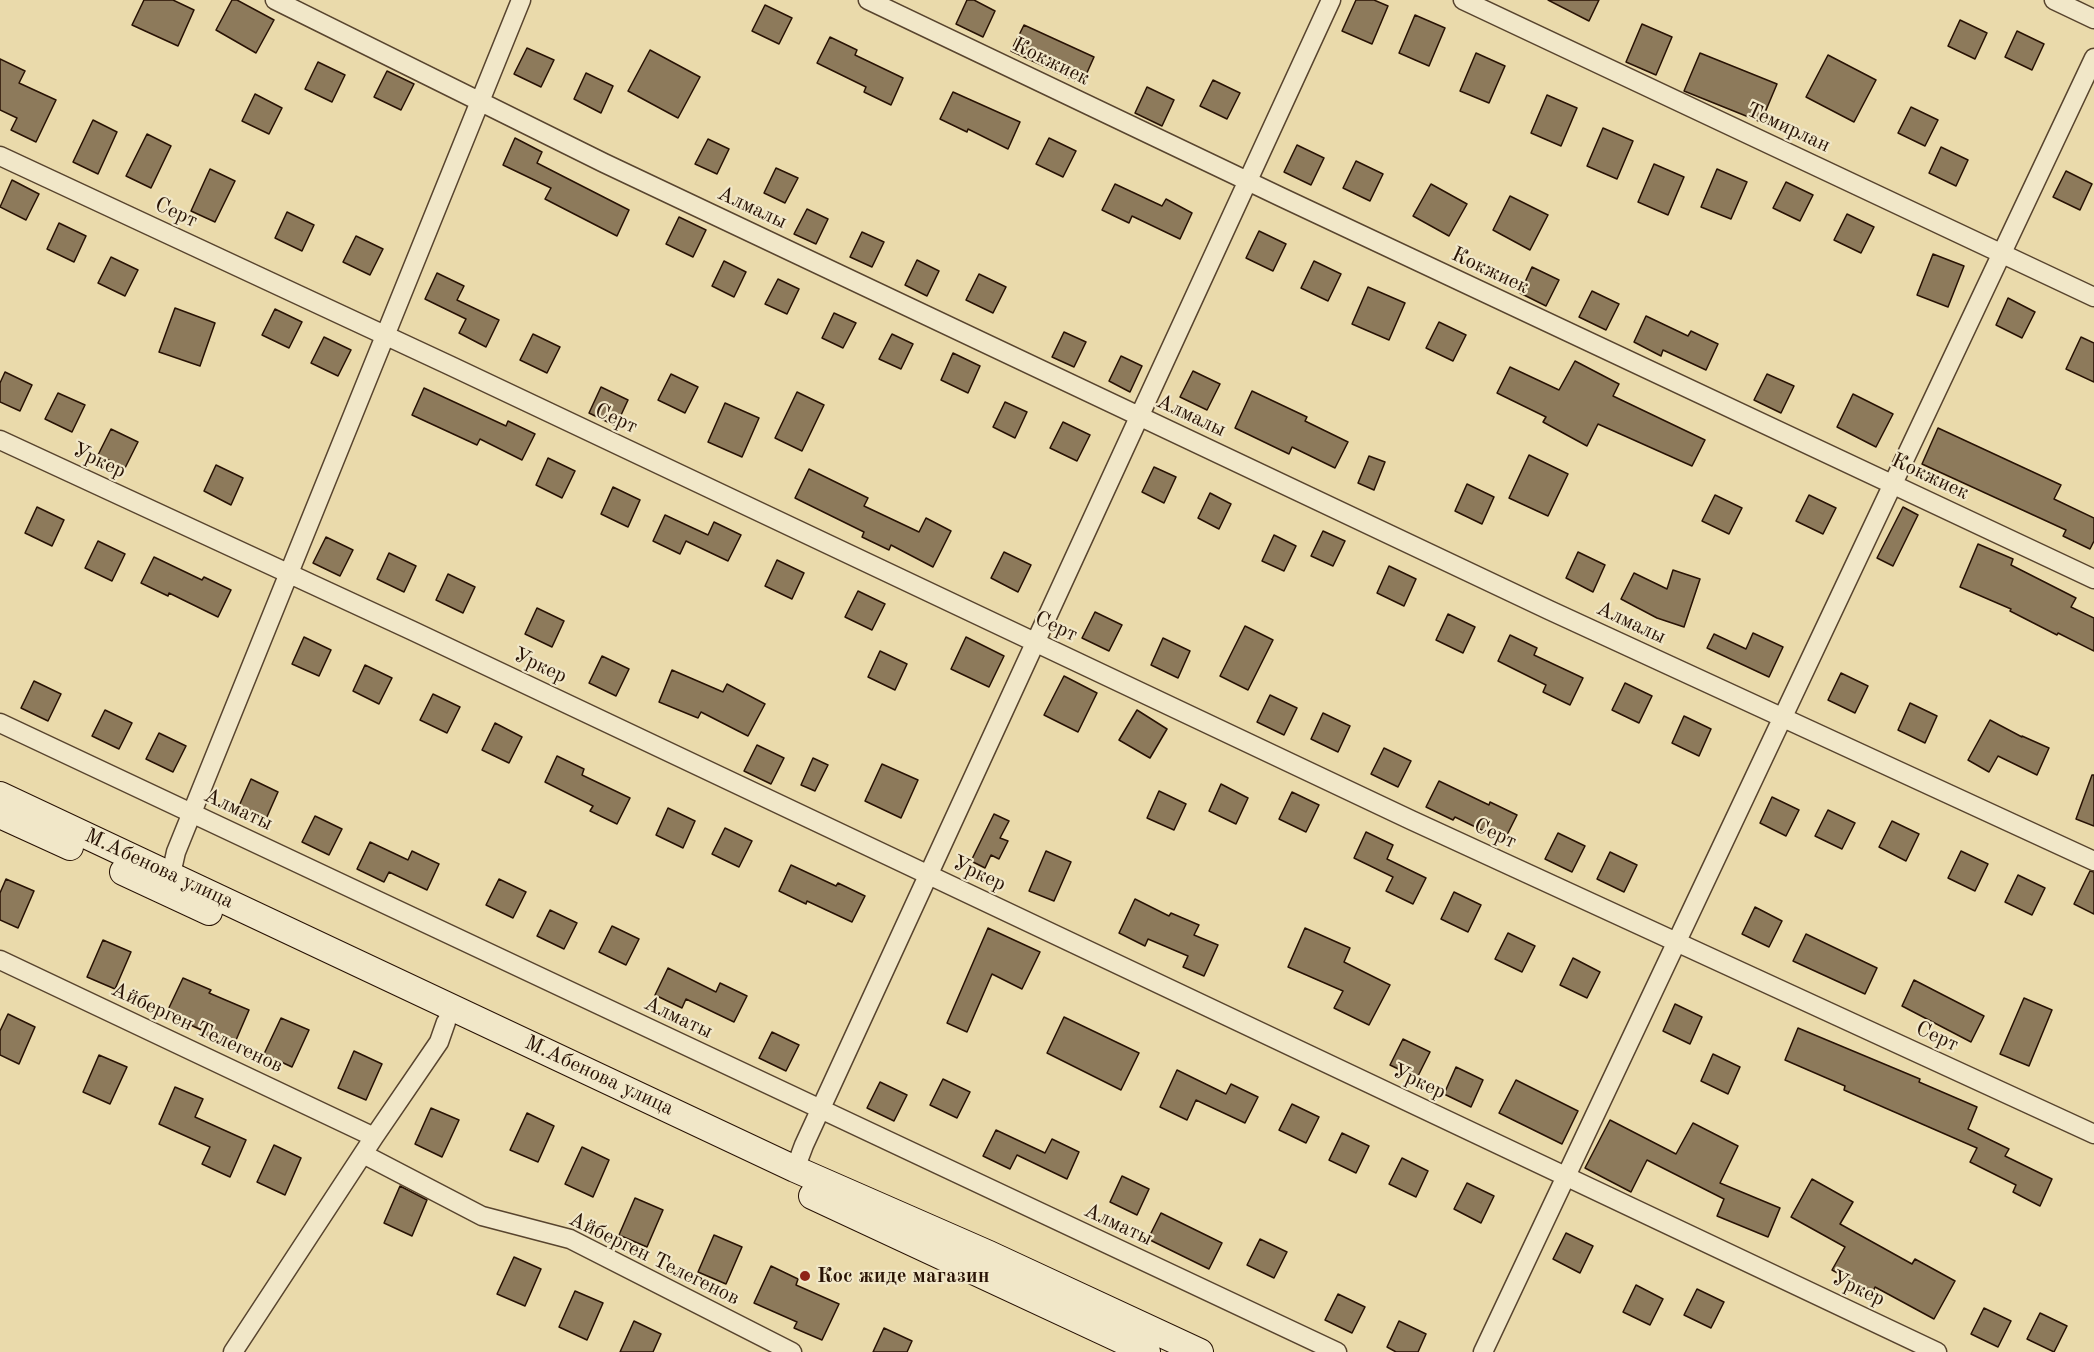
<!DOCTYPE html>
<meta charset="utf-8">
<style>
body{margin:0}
canvas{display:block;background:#eadaab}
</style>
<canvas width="2094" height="1352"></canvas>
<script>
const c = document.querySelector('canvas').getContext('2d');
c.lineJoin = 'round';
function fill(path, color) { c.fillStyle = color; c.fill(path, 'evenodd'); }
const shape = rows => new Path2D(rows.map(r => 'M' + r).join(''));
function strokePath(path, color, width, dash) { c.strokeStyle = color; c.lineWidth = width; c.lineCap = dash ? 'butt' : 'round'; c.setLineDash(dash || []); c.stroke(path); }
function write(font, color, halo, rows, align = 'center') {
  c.font = font + ' "Old Standard TT",serif'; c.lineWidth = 4.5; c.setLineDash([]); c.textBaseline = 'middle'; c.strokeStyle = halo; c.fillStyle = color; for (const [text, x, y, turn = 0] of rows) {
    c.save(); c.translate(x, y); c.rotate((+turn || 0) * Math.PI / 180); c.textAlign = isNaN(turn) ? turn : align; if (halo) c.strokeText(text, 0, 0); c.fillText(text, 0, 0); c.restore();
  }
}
const building = shape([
 [144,0,173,0,194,10,178,46,132,25,144,0],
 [232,0,237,0,274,20,256,53,216,30,232,0],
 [967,0,974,0,995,11,983,37,956,24,967,0],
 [1356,0,1374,0,1388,6,1372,44,1342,31,1356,0],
 [1548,0,1599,0,1589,21,1548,0],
 [765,5,792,18,779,44,752,31,765,5],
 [1415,15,1445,28,1429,66,1399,53,1415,15],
 [1960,20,1987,33,1975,59,1948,46,1960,20],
 [1642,24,1672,37,1656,75,1626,62,1642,24],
 [1024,25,1094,57,1082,84,1011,51,1024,25],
 [2017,31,2044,44,2032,70,2005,57,2017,31],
 [830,37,857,50,855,55,903,78,891,105,864,92,866,87,817,63,830,37],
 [527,48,554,60,541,87,514,74,527,48],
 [650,50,700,77,678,118,628,91,650,50],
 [1476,53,1505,66,1489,103,1460,91,1476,53],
 [1700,53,1777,84,1761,122,1684,91,1700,53],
 [1828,55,1876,80,1854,122,1806,97,1828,55],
 [0,59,25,71,19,83,56,100,36,142,11,130,17,118,0,110,0,59],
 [318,62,345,75,332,102,305,89,318,62],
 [387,71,414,84,401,110,374,97,387,71],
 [586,73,613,86,601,113,574,99,586,73],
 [1213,80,1240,93,1227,119,1200,106,1213,80],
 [1147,87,1174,100,1162,126,1135,113,1147,87],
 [953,92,1020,122,1008,149,968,129,967,132,940,119,953,92],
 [255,94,282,108,269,134,242,121,255,94],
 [1547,95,1577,108,1561,146,1531,133,1547,95],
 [1911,107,1938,120,1925,146,1898,133,1911,107],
 [93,120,117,132,98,174,73,162,93,120],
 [1603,128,1633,141,1617,179,1587,166,1603,128],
 [147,134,171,146,151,188,126,176,147,134],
 [515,138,542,152,537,163,629,210,617,236,545,199,551,188,503,165,515,138],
 [1049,138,1076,151,1063,177,1036,164,1049,138],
 [708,139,729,149,717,174,695,164,708,139],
 [1297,145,1324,158,1311,185,1284,172,1297,145],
 [1941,147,1968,160,1956,186,1929,173,1941,147],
 [1356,161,1383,174,1370,201,1343,188,1356,161],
 [1654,164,1684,177,1668,215,1638,202,1654,164],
 [776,168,798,178,785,203,764,193,776,168],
 [210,169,235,181,215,222,191,211,210,169],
 [1717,169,1747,182,1731,219,1701,207,1717,169],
 [2066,171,2092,184,2080,210,2053,197,2066,171],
 [12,180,39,194,26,220,0,207,12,180],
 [1786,182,1813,195,1800,221,1773,208,1786,182],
 [1115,184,1162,206,1166,199,1192,213,1180,239,1132,216,1129,223,1102,210,1115,184],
 [1431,184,1467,204,1449,236,1413,216,1431,184],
 [1510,196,1548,215,1530,250,1493,230,1510,196],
 [807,209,828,219,816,244,794,234,807,209],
 [287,212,314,225,302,251,275,238,287,212],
 [1847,214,1874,227,1861,253,1834,240,1847,214],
 [679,217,706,230,693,257,666,244,679,217],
 [59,223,86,236,74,262,47,249,59,223],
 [1259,231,1286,244,1273,271,1246,258,1259,231],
 [862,232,884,242,872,267,850,257,862,232],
 [356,236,383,249,370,275,343,262,356,236],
 [1933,254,1964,266,1948,307,1917,295,1933,254],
 [111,257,138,270,125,296,98,283,111,257],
 [917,260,939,271,927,296,905,285,917,260],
 [724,261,746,272,734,297,712,286,724,261],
 [1314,261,1341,274,1328,301,1301,288,1314,261],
 [1532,267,1559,280,1546,306,1520,293,1532,267],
 [437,273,464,286,457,300,499,320,486,347,459,333,466,319,425,299,437,273],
 [979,274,1006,287,993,313,966,300,979,274],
 [778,279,799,289,787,314,765,304,778,279],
 [1368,287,1405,303,1389,340,1352,324,1368,287],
 [1592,291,1619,304,1606,330,1579,317,1592,291],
 [2008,298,2035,312,2022,338,1996,325,2008,298],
 [175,308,215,323,200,366,159,352,175,308],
 [275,309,302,322,289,348,262,335,275,309],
 [834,313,856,323,843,348,822,338,834,313],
 [1646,316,1688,336,1691,331,1718,344,1706,370,1663,350,1661,356,1634,342,1646,316],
 [1439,322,1466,335,1453,361,1426,348,1439,322],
 [1064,332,1086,342,1074,367,1052,357,1064,332],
 [533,334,560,347,547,373,520,360,533,334],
 [892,334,913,344,901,369,879,359,892,334],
 [324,337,351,350,338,376,311,363,324,337],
 [2081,337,2094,343,2094,382,2066,369,2081,337],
 [953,353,980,366,968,393,941,380,953,353],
 [1121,356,1142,366,1130,392,1109,381,1121,356],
 [1575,361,1619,384,1613,396,1705,440,1692,466,1598,424,1587,446,1543,422,1546,417,1497,393,1510,367,1559,390,1575,361],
 [1193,371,1220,384,1207,410,1180,397,1193,371],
 [5,372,32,385,20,411,0,402,0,383,5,372],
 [671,374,698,387,685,413,658,400,671,374],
 [1767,374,1794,386,1781,413,1754,400,1767,374],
 [601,387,628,400,616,426,589,413,601,387],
 [424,388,506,426,508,421,535,434,522,460,480,439,477,445,412,415,424,388],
 [1252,391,1307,417,1305,421,1348,442,1335,468,1292,447,1289,454,1235,428,1252,391],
 [797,392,824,405,802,451,775,438,797,392],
 [58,393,85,405,72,432,45,419,58,393],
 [1853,394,1893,414,1876,447,1837,427,1853,394],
 [1005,402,1027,412,1015,438,993,427,1005,402],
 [725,403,759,418,742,457,708,442,725,403],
 [1063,422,1090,435,1077,461,1050,448,1063,422],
 [1938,428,2061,485,2054,499,2094,518,2094,541,2090,549,2063,536,2066,530,1922,464,1938,428],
 [111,429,138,442,125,468,98,455,111,429],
 [1529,455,1568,474,1548,516,1509,498,1529,455],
 [1369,456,1385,462,1374,490,1358,483,1369,456],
 [548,458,575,471,562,498,536,485,548,458],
 [216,465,243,478,231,505,204,491,216,465],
 [1154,467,1176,477,1164,503,1142,492,1154,467],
 [809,469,868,498,864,506,919,532,926,518,951,531,933,567,891,545,889,550,862,537,864,532,795,498,809,469],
 [1467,484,1494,497,1482,524,1455,511,1467,484],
 [613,487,640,500,628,527,601,514,613,487],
 [1210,493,1231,504,1219,529,1198,518,1210,493],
 [1715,495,1742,508,1729,534,1702,521,1715,495],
 [1809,495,1836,508,1823,534,1796,521,1809,495],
 [37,507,64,520,52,546,25,533,37,507],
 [1903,507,1918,515,1893,566,1877,558,1903,507],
 [665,515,708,535,714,522,741,535,728,561,686,541,680,554,653,541,665,515],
 [1323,531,1345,541,1333,566,1311,556,1323,531],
 [1274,535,1296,546,1284,571,1262,561,1274,535],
 [326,537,353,550,340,576,313,563,326,537],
 [98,541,125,554,112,581,85,568,98,541],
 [1978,544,2013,559,2011,565,2076,598,2071,607,2094,618,2094,651,2058,633,2057,635,2010,611,2011,609,1960,587,1978,544],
 [1004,552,1031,565,1018,592,991,578,1004,552],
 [1578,552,1605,565,1593,592,1566,578,1578,552],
 [389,553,416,566,404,592,377,579,389,553],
 [154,557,202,580,204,577,231,590,218,617,169,593,168,596,141,583,154,557],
 [777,560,804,573,792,599,765,586,777,560],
 [1389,566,1416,579,1404,606,1377,593,1389,566],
 [1673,570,1700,579,1684,627,1657,618,1621,599,1634,573,1667,589,1673,570],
 [448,574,475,587,463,613,436,600,448,574],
 [858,591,885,604,872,630,845,617,858,591],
 [537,608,564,621,552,647,525,634,537,608],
 [1095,612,1122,625,1109,651,1082,638,1095,612],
 [1448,614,1475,627,1463,653,1436,640,1448,614],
 [1245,626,1273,640,1248,690,1220,676,1245,626],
 [1753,633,1783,647,1769,677,1707,648,1714,634,1746,649,1753,633],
 [1510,635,1537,648,1534,655,1583,678,1570,705,1543,692,1546,685,1498,661,1510,635],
 [304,637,331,650,319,676,292,664,304,637],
 [966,637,1004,656,989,687,951,669,966,637],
 [1163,638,1190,651,1178,678,1151,665,1163,638],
 [880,651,907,664,895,690,868,677,880,651],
 [602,656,629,669,616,696,589,683,602,656],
 [365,665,392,678,379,704,353,691,365,665],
 [672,670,723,692,727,684,765,704,748,736,701,712,698,718,659,702,672,670],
 [1841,673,1868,686,1855,713,1828,700,1841,673],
 [1064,676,1097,693,1078,732,1044,715,1064,676],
 [34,681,61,694,48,721,21,708,34,681],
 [1625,683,1652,696,1639,723,1612,710,1625,683],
 [433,694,460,707,447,733,420,720,433,694],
 [1270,695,1297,708,1284,735,1257,722,1270,695],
 [1910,703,1937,716,1925,743,1898,730,1910,703],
 [105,710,132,723,119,749,92,736,105,710],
 [1137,710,1167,729,1150,758,1119,740,1137,710],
 [1323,713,1350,726,1338,752,1311,739,1323,713],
 [1684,716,1711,729,1699,756,1672,743,1684,716],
 [1990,720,2022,737,2022,736,2049,748,2037,775,1998,756,1989,772,1968,760,1990,720],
 [495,723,522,737,509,763,482,750,495,723],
 [159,733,186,746,173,772,146,759,159,733],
 [757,745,784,758,771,784,744,771,757,745],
 [1384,748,1411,761,1398,787,1371,774,1384,748],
 [557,756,584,769,582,775,630,798,617,824,590,811,593,806,545,782,557,756],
 [813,758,828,765,815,791,801,785,813,758],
 [882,764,918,780,901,818,865,801,882,764],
 [2092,775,2094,775,2094,826,2076,819,2092,775],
 [251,779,278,792,266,819,239,806,251,779],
 [1439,781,1489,805,1490,802,1517,815,1504,841,1455,817,1453,820,1426,807,1439,781],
 [1221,784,1248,798,1236,824,1209,811,1221,784],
 [1159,791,1186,804,1174,830,1147,818,1159,791],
 [1292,792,1319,805,1306,832,1279,819,1292,792],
 [1772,797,1799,810,1786,836,1760,823,1772,797],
 [668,808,695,821,683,848,656,835,668,808],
 [1828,810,1855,823,1842,849,1815,836,1828,810],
 [994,814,1009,821,1000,838,1008,841,999,859,991,855,985,868,971,861,994,814],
 [315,816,342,829,329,855,302,842,315,816],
 [1892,821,1919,834,1906,861,1879,847,1892,821],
 [725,828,752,841,739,867,712,854,725,828],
 [1366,832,1393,845,1387,859,1426,878,1413,904,1386,891,1393,877,1354,858,1366,832],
 [1558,833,1585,846,1572,872,1545,859,1558,833],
 [370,842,408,860,412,851,439,864,427,890,389,872,384,882,357,869,370,842],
 [1046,851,1071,862,1054,901,1029,891,1046,851],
 [1961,851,1988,864,1975,891,1948,878,1961,851],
 [1610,852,1637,865,1624,892,1597,879,1610,852],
 [791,865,836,886,838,883,865,896,852,922,807,901,806,904,779,891,791,865],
 [2090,871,2094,872,2094,914,2074,904,2090,871],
 [2018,875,2045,888,2032,915,2005,902,2018,875],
 [6,879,34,891,18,928,0,920,0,893,6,879],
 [499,879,526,892,513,918,486,905,499,879],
 [1454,892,1481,905,1468,932,1441,919,1454,892],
 [1135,899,1169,916,1171,913,1199,925,1194,935,1218,945,1204,976,1183,967,1188,956,1148,939,1145,946,1119,933,1135,899],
 [1755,907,1782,921,1769,947,1742,934,1755,907],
 [550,910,577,923,564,949,537,936,550,910],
 [612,926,639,939,626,965,599,952,612,926],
 [988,928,1040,952,1022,989,992,974,967,1032,947,1023,988,928],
 [1305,928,1350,948,1344,962,1390,985,1369,1025,1334,1008,1343,991,1288,967,1305,928],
 [1508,933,1535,946,1522,972,1495,959,1508,933],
 [1806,934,1877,968,1865,994,1793,961,1806,934],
 [103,940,131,952,115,989,87,977,103,940],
 [1573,958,1600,972,1587,998,1560,985,1573,958],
 [668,968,716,992,720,983,747,996,734,1022,686,999,682,1008,655,995,668,968],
 [183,978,211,990,209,993,249,1010,233,1047,205,1035,206,1032,166,1014,183,978],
 [1914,980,1984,1016,1971,1042,1902,1006,1914,980],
 [2024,998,2052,1010,2029,1066,2000,1054,2024,998],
 [1675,1004,1702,1017,1690,1044,1663,1031,1675,1004],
 [8,1014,35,1027,19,1064,0,1055,0,1031,8,1014],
 [1064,1017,1139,1053,1121,1090,1047,1053,1064,1017],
 [281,1018,309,1030,292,1067,264,1054,281,1018],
 [1798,1028,1920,1079,1919,1082,1977,1107,1968,1129,2009,1149,2005,1156,2052,1179,2040,1206,2013,1192,2016,1185,1970,1162,1977,1148,1844,1090,1845,1086,1785,1060,1798,1028],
 [772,1032,799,1045,786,1071,759,1058,772,1032],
 [1403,1039,1430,1052,1417,1078,1390,1065,1403,1039],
 [354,1051,382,1064,366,1100,338,1088,354,1051],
 [1713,1054,1740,1067,1728,1094,1701,1081,1713,1054],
 [99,1055,127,1067,110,1104,83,1092,99,1055],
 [1456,1067,1483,1080,1471,1107,1444,1094,1456,1067],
 [1177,1070,1226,1094,1231,1084,1258,1097,1245,1123,1196,1100,1187,1120,1160,1107,1177,1070],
 [943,1079,970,1092,957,1118,930,1105,943,1079],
 [1516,1080,1578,1111,1562,1144,1499,1113,1516,1080],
 [880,1082,907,1095,894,1121,867,1108,880,1082],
 [175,1087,203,1099,195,1117,246,1140,230,1177,202,1164,210,1147,159,1124,175,1087],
 [1292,1104,1319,1117,1306,1143,1279,1130,1292,1104],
 [431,1108,459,1120,442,1157,415,1144,431,1108],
 [527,1113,554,1126,538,1162,510,1150,527,1113],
 [1610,1120,1676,1154,1693,1123,1738,1146,1720,1183,1780,1208,1768,1237,1717,1216,1724,1199,1647,1160,1631,1192,1585,1168,1610,1120],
 [996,1130,1045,1153,1052,1139,1079,1152,1067,1179,1017,1155,1010,1169,983,1156,996,1130],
 [1342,1133,1369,1146,1356,1173,1329,1160,1342,1133],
 [274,1145,301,1158,285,1195,257,1182,274,1145],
 [582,1147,609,1160,593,1197,565,1184,582,1147],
 [1402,1158,1428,1171,1416,1197,1389,1184,1402,1158],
 [1122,1176,1149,1189,1137,1215,1110,1202,1122,1176],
 [1812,1179,1853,1202,1840,1224,1912,1264,1915,1259,1955,1281,1934,1319,1875,1287,1873,1292,1832,1270,1845,1247,1791,1217,1812,1179],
 [1467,1183,1494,1196,1481,1223,1454,1209,1467,1183],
 [400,1186,427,1200,412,1236,384,1223,400,1186],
 [635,1198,663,1210,647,1247,619,1235,635,1198],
 [1161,1213,1222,1243,1209,1269,1148,1239,1161,1213],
 [1566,1233,1593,1246,1580,1273,1553,1259,1566,1233],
 [714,1235,742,1247,726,1284,698,1272,714,1235],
 [1260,1239,1287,1252,1274,1278,1247,1265,1260,1239],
 [514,1257,541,1269,525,1306,497,1294,514,1257],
 [771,1266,798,1279,796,1285,839,1304,822,1340,794,1328,797,1322,754,1303,771,1266],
 [1636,1285,1663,1299,1650,1325,1623,1312,1636,1285],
 [1697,1289,1724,1302,1711,1328,1684,1315,1697,1289],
 [575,1291,603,1303,587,1340,559,1327,575,1291],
 [1338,1294,1365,1307,1352,1333,1325,1320,1338,1294],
 [1984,1308,2011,1321,1998,1347,1971,1334,1984,1308],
 [2040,1313,2067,1326,2054,1352,2027,1339,2040,1313],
 [634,1321,661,1334,653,1352,620,1352,634,1321],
 [1399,1321,1426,1334,1418,1352,1396,1352,1387,1347,1399,1321],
 [884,1328,912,1341,907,1352,873,1352,884,1328]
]);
const street = shape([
 [275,0,604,163,1549,610,2094,861],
 [868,0,1281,197,2094,579],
 [1463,0,2094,297],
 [2054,0,2094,19],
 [0,156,451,366,1411,820,2094,1134],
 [0,440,413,631,1937,1352],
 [0,723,1337,1352],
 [171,874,176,852,521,0],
 [0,960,374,1137],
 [363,1154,482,1216,570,1239,792,1352],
 [795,1169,804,1145,1331,0],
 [233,1352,374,1137,439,1042,446,1022],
 [1483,1352,2094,58]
]);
const secondary = shape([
 [0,795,795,1169,989,1254,1200,1352],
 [0,815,70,847],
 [123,872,209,912],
 [812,1196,1147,1352]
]);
const markers = [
 [805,1276,6,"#8f2418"]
];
const streetNames = [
 ["Кокжиек",1051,62,26],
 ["Темирлан",1788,128,25],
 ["Алмалы",752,208,25],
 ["Серт",176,213,25],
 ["Кокжиек",1490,271,25],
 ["Алмалы",1191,416,25],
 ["Серт",616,419,25],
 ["Уркер",99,461,25],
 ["Кокжиек",1930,477,25],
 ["Алмалы",1631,623,25],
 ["Серт",1056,627,25],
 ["Уркер",540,666,25],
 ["Алматы",238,810,25],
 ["Серт",1495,834,25],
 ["М.Абенова улица",159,869,25],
 ["Уркер",979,874,25],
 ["Алматы",678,1018,25],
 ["Айберген Телегенов",197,1028,25],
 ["Серт",1937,1037,25],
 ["М.Абенова улица",599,1076,25],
 ["Уркер",1419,1082,25],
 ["Алматы",1118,1225,25],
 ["Айберген Телегенов",654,1259,26],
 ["Уркер",1858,1289,25]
];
const poiNames = [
 ["Кос жиде магазин",817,1276]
];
fill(building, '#8d7a5b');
strokePath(building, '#281204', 1.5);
strokePath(street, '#58442e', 21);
strokePath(secondary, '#281204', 28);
strokePath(street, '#f1e7c8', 18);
strokePath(secondary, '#f1e7c8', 26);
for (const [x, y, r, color] of markers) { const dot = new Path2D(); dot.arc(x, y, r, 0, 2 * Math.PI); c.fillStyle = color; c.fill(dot); strokePath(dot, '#f1e7c8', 2); }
write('21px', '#281204', '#f1e7c8', streetNames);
write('bold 21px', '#281204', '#f1e7c8', poiNames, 'left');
</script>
